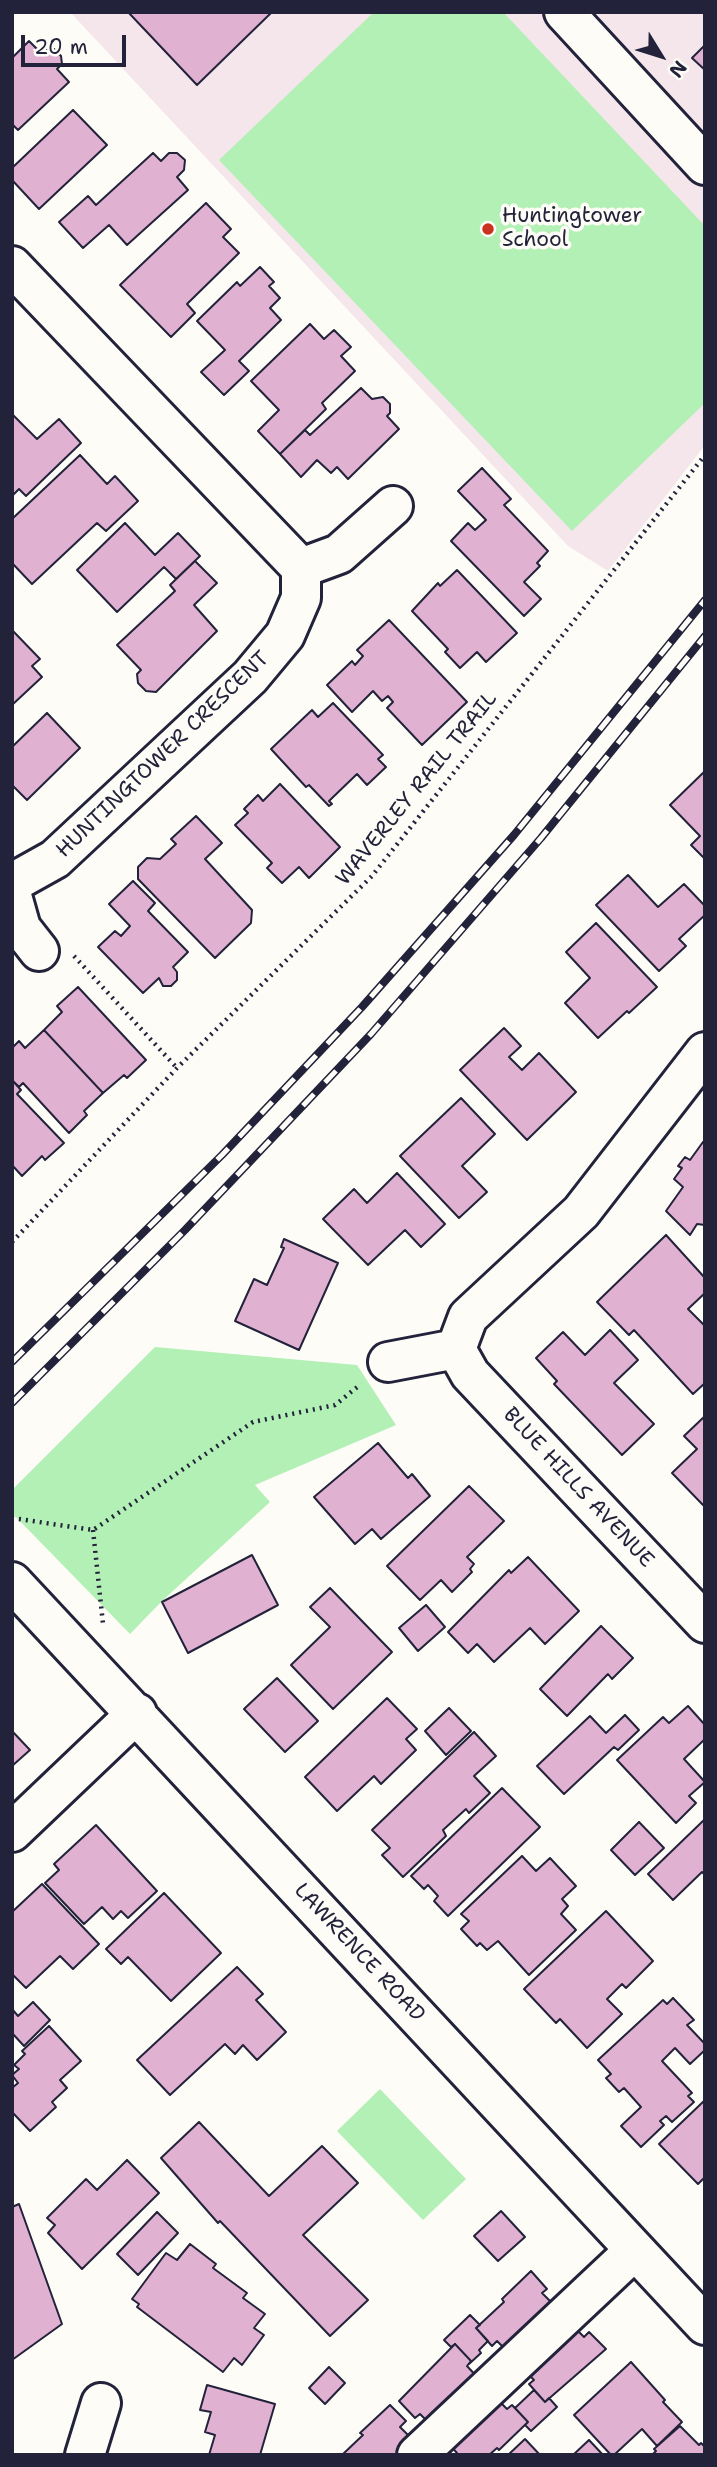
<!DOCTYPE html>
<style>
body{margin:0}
#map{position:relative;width:717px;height:2467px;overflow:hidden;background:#fdfcf7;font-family:"Shantell Sans",sans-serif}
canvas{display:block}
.frame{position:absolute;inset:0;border:14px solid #22223b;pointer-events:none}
.north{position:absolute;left:626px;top:21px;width:70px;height:70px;-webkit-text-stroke:5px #fdfcf7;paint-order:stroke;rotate:128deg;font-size:19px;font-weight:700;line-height:28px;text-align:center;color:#22223b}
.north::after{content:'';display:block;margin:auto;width:24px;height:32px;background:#22223b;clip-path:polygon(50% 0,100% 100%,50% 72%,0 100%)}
.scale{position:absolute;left:21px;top:35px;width:105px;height:32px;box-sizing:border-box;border:4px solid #22223b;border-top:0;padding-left:9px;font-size:21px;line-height:24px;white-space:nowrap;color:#22223b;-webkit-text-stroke:5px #fdfcf7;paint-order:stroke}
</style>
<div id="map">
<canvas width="717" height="2467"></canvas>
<div class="frame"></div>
<div class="north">N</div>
<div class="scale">20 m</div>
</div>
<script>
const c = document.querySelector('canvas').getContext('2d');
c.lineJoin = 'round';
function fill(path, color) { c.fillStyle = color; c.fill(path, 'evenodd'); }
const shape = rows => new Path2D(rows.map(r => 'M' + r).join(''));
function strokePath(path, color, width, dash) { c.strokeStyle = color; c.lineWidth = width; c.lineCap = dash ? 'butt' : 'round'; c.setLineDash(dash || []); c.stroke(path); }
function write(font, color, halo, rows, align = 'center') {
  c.font = font + ' "Shantell Sans",sans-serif'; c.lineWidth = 7; c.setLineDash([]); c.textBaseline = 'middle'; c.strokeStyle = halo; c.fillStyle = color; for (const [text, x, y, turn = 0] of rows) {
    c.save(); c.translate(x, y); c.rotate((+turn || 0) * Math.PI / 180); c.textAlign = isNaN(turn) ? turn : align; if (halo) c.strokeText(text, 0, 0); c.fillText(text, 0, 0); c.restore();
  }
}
const built = shape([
 [70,12,705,12,705,445,608,571,568,546]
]);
const green = shape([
 [374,12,503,12,705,226,705,403,572,531,219,160],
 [155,1347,357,1365,396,1425,255,1485,270,1502,162,1601,130,1634,12,1513,12,1490],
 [380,2089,466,2179,423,2220,337,2131]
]);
const building = shape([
 [128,12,272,12,197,85,128,12],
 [29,41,42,54,46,50,54,49,61,56,62,64,57,69,69,82,18,130,12,124,12,58,29,41],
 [705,45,705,70,692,58,705,45],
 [73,110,107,145,39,209,12,180,12,168,73,110],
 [153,153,161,161,169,153,177,153,185,160,184,170,177,177,188,190,127,245,109,225,83,248,59,222,88,196,96,205,153,153],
 [206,203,231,229,223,237,239,253,187,304,195,313,171,337,120,285,206,203],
 [260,267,274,282,269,286,280,298,270,308,281,320,239,361,249,371,224,395,201,372,225,350,197,321,237,282,240,286,260,267],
 [310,324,324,339,334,330,351,347,341,356,355,371,322,403,326,409,280,454,258,431,279,410,251,381,310,324],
 [361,388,372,399,383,397,390,404,390,413,387,416,399,429,348,479,337,467,331,473,317,460,301,477,280,454,305,430,310,435,361,388],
 [12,414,37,439,59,419,81,443,26,496,19,489,12,496,12,414],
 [80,455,107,484,115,476,138,501,106,531,97,523,32,584,12,563,12,519,80,455],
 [482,468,511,499,504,505,548,551,537,563,540,566,524,582,541,599,524,616,451,541,468,523,475,530,486,520,458,491,482,468],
 [125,523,155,555,178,533,200,556,176,579,164,567,117,612,77,570,125,523],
 [195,561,217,583,194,605,217,631,156,692,146,691,138,683,137,674,141,670,117,645,175,591,170,585,195,561],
 [457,570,517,633,486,662,477,652,460,668,445,652,448,649,412,611,438,583,440,586,457,570],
 [389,620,467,702,422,745,387,708,393,702,388,696,382,701,373,691,352,712,327,685,352,661,355,665,363,656,357,650,389,620],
 [12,630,40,659,32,666,42,677,12,705,12,630],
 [333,703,383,755,378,759,386,767,367,785,357,774,329,801,332,804,329,806,309,785,306,787,271,749,312,710,318,717,333,703],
 [47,713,80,748,27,800,12,785,12,747,47,713],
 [705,771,705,859,691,845,700,836,670,805,705,771],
 [280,784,340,847,309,878,299,867,282,883,267,868,272,863,235,825,248,813,244,809,258,795,263,801,280,784],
 [196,816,222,843,205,859,252,910,251,923,215,958,138,879,138,867,147,858,160,859,176,844,171,839,196,816],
 [628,875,658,907,684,884,705,906,705,915,679,939,686,946,659,971,596,905,628,875],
 [133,881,155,903,148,911,188,952,173,967,177,972,177,980,171,986,163,986,159,978,143,993,98,947,115,931,121,936,130,926,109,904,133,881],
 [596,923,657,987,629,1013,627,1011,598,1038,565,1003,590,978,566,952,596,923],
 [78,987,146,1060,127,1078,124,1075,103,1093,44,1030,62,1012,57,1006,78,987],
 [504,1028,521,1046,509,1057,522,1070,539,1053,576,1092,527,1140,460,1070,504,1028],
 [44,1030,103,1093,84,1111,87,1115,69,1133,23,1083,19,1087,12,1080,12,1048,19,1041,25,1048,44,1030],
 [12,1080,21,1090,17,1094,64,1143,45,1160,42,1156,22,1176,12,1165,12,1080],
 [461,1098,495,1134,462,1166,487,1192,459,1218,400,1156,461,1098],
 [703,1142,705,1144,705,1225,697,1224,690,1235,666,1211,683,1187,674,1179,682,1168,678,1166,685,1157,690,1160,703,1142],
 [397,1173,445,1224,421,1247,405,1230,368,1265,323,1219,354,1189,367,1203,397,1173],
 [666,1235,705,1278,705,1293,688,1309,705,1326,705,1383,693,1394,634,1330,629,1335,597,1302,666,1235],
 [284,1239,338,1263,299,1350,235,1321,254,1279,267,1285,284,1248,281,1247,284,1239],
 [610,1330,638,1360,614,1383,654,1424,622,1455,554,1384,557,1381,536,1358,563,1332,585,1355,610,1330],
 [705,1416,705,1503,703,1505,672,1473,697,1449,684,1436,705,1416],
 [378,1443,408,1478,412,1474,430,1496,381,1539,372,1529,355,1544,314,1497,378,1443],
 [469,1486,504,1521,467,1557,474,1564,470,1569,472,1572,452,1592,441,1580,420,1600,387,1566,469,1486],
 [252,1555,278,1605,188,1653,162,1602,252,1555],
 [528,1557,579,1611,545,1644,530,1628,494,1662,477,1644,468,1653,448,1632,509,1570,511,1573,528,1557],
 [330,1588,392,1652,333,1709,291,1665,330,1627,310,1607,330,1588],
 [426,1605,445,1627,418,1651,399,1628,426,1605],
 [601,1626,633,1658,612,1679,608,1674,567,1716,540,1689,601,1626],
 [277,1678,318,1721,285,1752,244,1709,277,1678],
 [387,1698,417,1729,406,1739,416,1750,381,1784,374,1776,337,1811,305,1777,387,1698],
 [688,1706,705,1725,705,1739,684,1759,705,1782,689,1796,696,1803,676,1823,617,1760,663,1717,669,1723,688,1706],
 [449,1708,471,1731,446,1755,425,1731,449,1708],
 [625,1715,639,1730,618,1750,614,1747,564,1794,537,1766,590,1716,606,1733,625,1715],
 [12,1731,30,1750,12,1766,12,1731],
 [474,1732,496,1756,474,1776,490,1793,469,1813,466,1809,443,1830,446,1836,403,1877,382,1855,390,1848,372,1830,474,1732],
 [502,1788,540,1827,448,1916,434,1901,438,1896,428,1885,424,1889,411,1876,502,1788],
 [705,1819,705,1875,702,1872,673,1900,648,1874,705,1819],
 [639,1822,664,1848,635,1875,611,1850,639,1822],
 [96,1825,157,1891,128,1918,121,1911,113,1919,102,1907,84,1924,45,1883,59,1870,54,1864,96,1825],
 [522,1856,536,1871,550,1858,576,1886,562,1899,568,1906,561,1914,576,1930,529,1975,498,1941,487,1950,480,1943,477,1946,461,1929,469,1921,461,1914,522,1856],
 [42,1884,99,1944,73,1969,60,1956,26,1988,12,1974,12,1912,42,1884],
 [164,1893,221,1953,171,2001,128,1957,121,1964,106,1949,164,1893],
 [606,1911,653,1961,626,1988,622,1984,607,1999,622,2014,587,2048,560,2019,556,2023,524,1989,606,1911],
 [237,1967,263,1994,256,2000,286,2032,257,2060,243,2045,235,2054,225,2044,170,2095,137,2060,237,1967],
 [673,1998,694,2020,687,2025,705,2044,705,2050,690,2064,675,2048,662,2061,692,2093,688,2096,694,2102,672,2122,666,2116,660,2121,664,2125,641,2147,621,2126,641,2107,624,2088,619,2092,606,2078,611,2074,598,2060,663,2000,667,2004,673,1998],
 [33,2002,50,2020,24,2046,12,2033,12,2009,18,2016,33,2002],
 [49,2026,81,2061,60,2080,67,2088,52,2102,56,2107,30,2131,12,2112,12,2088,18,2083,12,2075,19,2069,14,2065,25,2054,22,2051,49,2026],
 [705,2100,705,2177,698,2184,659,2144,705,2100],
 [199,2122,269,2196,322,2146,358,2183,303,2235,368,2300,330,2336,220,2221,218,2223,161,2158,199,2122],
 [127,2160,159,2193,82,2269,48,2233,55,2225,47,2218,86,2179,97,2190,127,2160],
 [19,2204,62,2324,12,2360,12,2207,19,2204],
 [501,2211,525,2237,498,2261,474,2236,501,2211],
 [157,2212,178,2233,138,2275,117,2254,157,2212],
 [190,2244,216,2264,213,2268,247,2293,243,2298,265,2314,254,2328,264,2335,242,2365,234,2358,223,2372,137,2307,139,2304,132,2299,166,2253,177,2260,190,2244],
 [531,2271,547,2289,542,2293,556,2307,508,2352,497,2341,492,2346,476,2328,504,2302,502,2299,531,2271],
 [470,2315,480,2325,476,2328,488,2341,479,2350,481,2353,469,2364,471,2361,455,2344,451,2347,444,2340,470,2315],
 [570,2323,584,2337,589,2332,606,2349,545,2402,529,2384,534,2380,522,2368,570,2323],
 [455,2344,471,2361,467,2366,479,2379,431,2425,420,2414,415,2418,399,2401,455,2344],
 [631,2362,665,2400,663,2402,682,2422,657,2446,642,2429,614,2455,611,2455,574,2415,631,2362],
 [329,2367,345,2383,325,2404,309,2388,329,2367],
 [207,2385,275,2404,260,2455,209,2455,215,2435,205,2432,211,2412,200,2410,207,2385],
 [534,2390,545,2402,549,2398,557,2407,531,2431,525,2425,528,2422,515,2408,534,2390],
 [493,2395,507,2409,512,2405,528,2422,499,2450,497,2448,489,2455,454,2455,457,2453,446,2441,493,2395],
 [390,2405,406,2421,400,2427,413,2440,398,2455,342,2455,363,2435,360,2433,390,2405],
 [680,2426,699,2445,701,2443,705,2447,705,2455,652,2455,656,2451,654,2449,680,2426],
 [525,2439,540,2455,508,2455,525,2439],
 [589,2440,603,2455,573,2455,589,2440]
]);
const path = shape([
 [74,956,177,1068],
 [12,1242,177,1068,372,876,705,455],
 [12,1518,93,1530,253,1422,335,1405,361,1384],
 [93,1530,103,1624]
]);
const minor = shape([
 [564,12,705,165],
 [12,266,301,568,301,598,285,635,250,677,55,859,12,883],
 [301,568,339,554,393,506],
 [12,896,21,928,39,951],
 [705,1052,581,1212,468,1317,456,1349,470,1374,705,1623],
 [388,1362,456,1349],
 [12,1582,705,2325],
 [12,1832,137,1713],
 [85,2455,101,2403],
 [417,2455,635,2250]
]);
const rail = shape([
 [12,1362,222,1155,362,1007,514,835,705,600],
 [12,1403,185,1230,371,1034,541,838,705,636]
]);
const markers = [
 [488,229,7,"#c8321e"]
];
const poiNames = [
 ["Huntingtower",502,217],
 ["School",502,241]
];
const streetNames = [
 ["HUNTINGTOWER CRESCENT",163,755,-44],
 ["WAVERLEY RAIL TRAIL",417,789,-51],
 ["BLUE HILLS AVENUE",578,1488,47],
 ["LAWRENCE ROAD",359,1953,47]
];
fill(built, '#f5e6ec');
fill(green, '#b3f0b5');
fill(building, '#e1b1d2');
strokePath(building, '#22223b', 2);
strokePath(minor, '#22223b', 44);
strokePath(path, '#22223b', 4.5, [2, 5]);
strokePath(minor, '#fdfcf7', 38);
strokePath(rail, '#22223b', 8);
strokePath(rail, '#fdfcf7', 5, [16]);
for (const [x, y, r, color] of markers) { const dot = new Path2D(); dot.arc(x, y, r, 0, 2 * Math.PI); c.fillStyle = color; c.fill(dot); strokePath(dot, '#fdfcf7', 2.5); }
write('21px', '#22223b', '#fdfcf7', poiNames, 'left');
write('21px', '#22223b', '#fdfcf7', streetNames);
</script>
